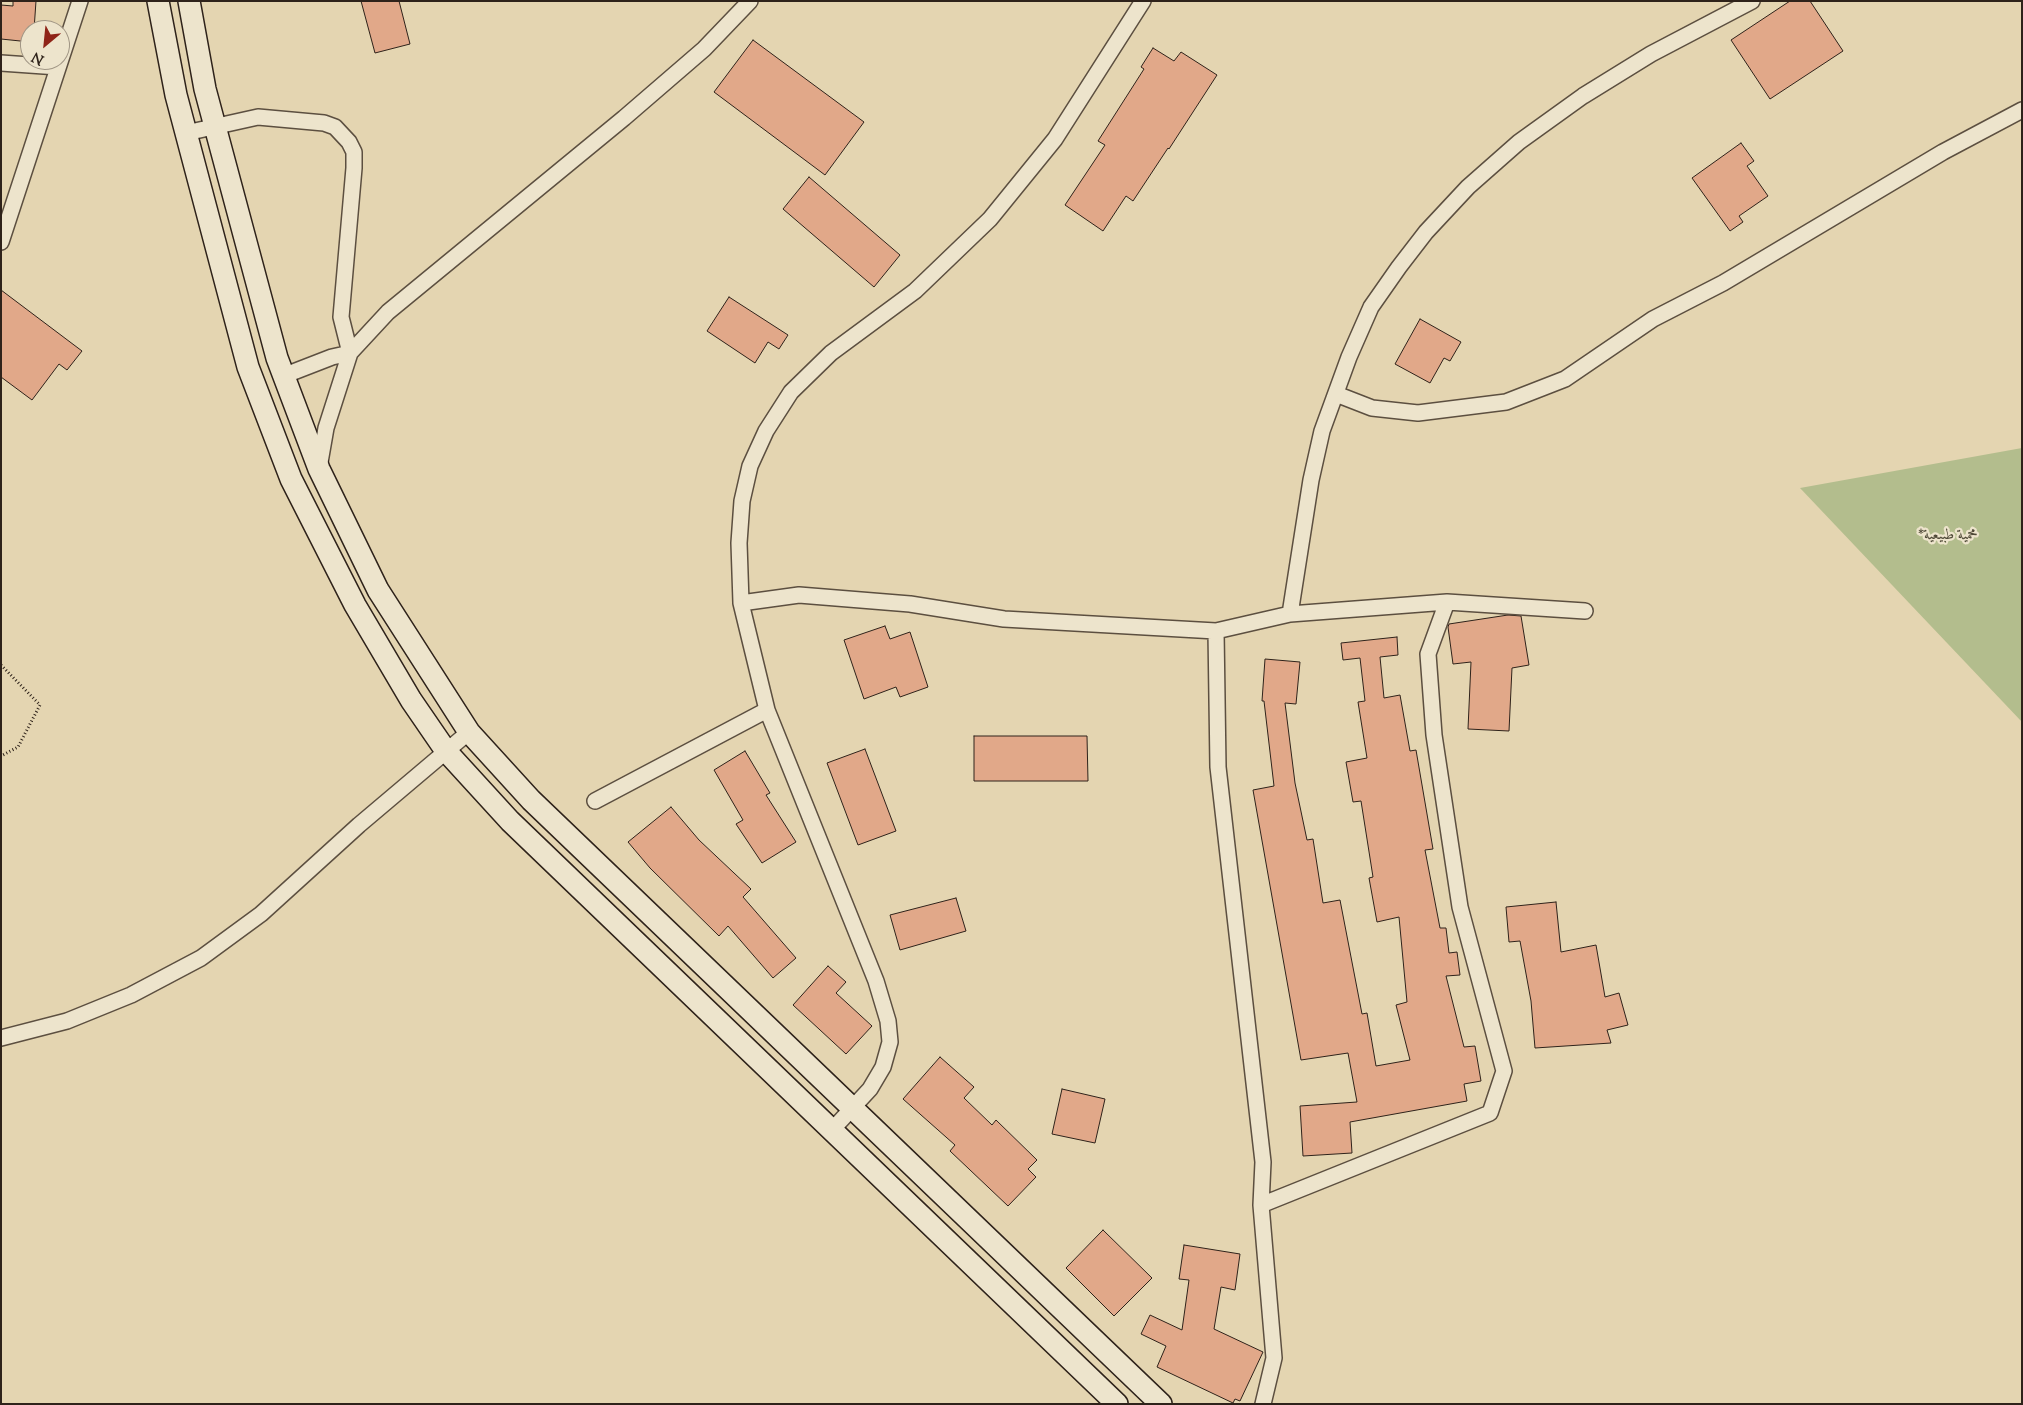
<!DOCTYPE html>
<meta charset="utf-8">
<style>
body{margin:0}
#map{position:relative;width:2023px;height:1405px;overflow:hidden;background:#e4d5b1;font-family:"Sorts Mill Goudy",serif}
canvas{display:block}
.frame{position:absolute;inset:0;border:2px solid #2e221a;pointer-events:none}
.north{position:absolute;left:20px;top:20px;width:50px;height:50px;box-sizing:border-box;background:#ede4cc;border:1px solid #a19685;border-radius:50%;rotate:208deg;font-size:14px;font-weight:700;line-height:20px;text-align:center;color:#2e221a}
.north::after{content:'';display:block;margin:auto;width:18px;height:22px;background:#8f2418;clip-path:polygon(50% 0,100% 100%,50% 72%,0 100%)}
</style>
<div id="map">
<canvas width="2023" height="1405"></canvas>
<div class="frame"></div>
<div class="north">N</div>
</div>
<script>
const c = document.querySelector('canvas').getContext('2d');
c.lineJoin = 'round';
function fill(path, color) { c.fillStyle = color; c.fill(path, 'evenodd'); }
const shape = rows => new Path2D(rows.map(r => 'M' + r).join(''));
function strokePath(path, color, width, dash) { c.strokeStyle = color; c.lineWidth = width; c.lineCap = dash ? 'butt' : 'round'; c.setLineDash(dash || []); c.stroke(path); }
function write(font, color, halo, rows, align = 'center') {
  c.font = font + ' "Sorts Mill Goudy",Amiri,serif'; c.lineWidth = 4.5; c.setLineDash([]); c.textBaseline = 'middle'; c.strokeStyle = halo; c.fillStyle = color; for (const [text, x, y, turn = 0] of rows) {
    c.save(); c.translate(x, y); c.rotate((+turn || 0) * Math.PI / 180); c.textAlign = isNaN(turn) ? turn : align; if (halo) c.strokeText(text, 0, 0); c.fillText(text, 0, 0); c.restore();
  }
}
const green = shape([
 [2022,448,2022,722,1800,488]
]);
const building = shape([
 [13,1,36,1,34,30,30,30,30,42,1,39,1,5,13,6,13,1],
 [361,1,399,1,410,44,375,53,361,1],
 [1790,1,1810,1,1843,51,1770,99,1731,40,1790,1],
 [753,40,864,122,825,175,714,92,753,40],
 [1153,48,1174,61,1181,52,1217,75,1169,149,1168,148,1133,201,1126,196,1103,231,1065,205,1105,145,1098,141,1144,69,1141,67,1153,48],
 [1741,143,1754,161,1747,166,1768,196,1739,216,1743,222,1730,231,1692,178,1741,143],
 [809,177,900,255,874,287,783,209,809,177],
 [1,290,82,351,67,370,59,364,32,400,1,377,1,290],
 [729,297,788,335,779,349,768,342,755,363,707,331,729,297],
 [1420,319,1461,342,1450,361,1444,358,1430,383,1395,364,1420,319],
 [1508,615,1521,616,1529,665,1512,668,1509,731,1468,729,1471,662,1453,664,1448,627,1449,624,1508,615],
 [885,626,890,639,910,632,928,687,900,697,896,687,864,699,844,640,885,626],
 [1397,637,1398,655,1380,657,1384,698,1400,695,1410,751,1416,750,1433,849,1425,850,1440,928,1446,928,1449,953,1457,952,1460,975,1446,976,1464,1047,1475,1046,1481,1081,1464,1084,1467,1101,1350,1122,1352,1153,1303,1156,1300,1106,1357,1102,1348,1053,1301,1060,1253,790,1274,786,1264,701,1262,701,1265,659,1300,662,1296,704,1285,703,1295,783,1307,840,1313,839,1323,903,1340,900,1362,1014,1367,1013,1376,1066,1410,1060,1396,1005,1407,1002,1399,917,1377,922,1369,878,1373,877,1361,801,1353,802,1346,762,1367,758,1358,702,1365,701,1360,658,1343,660,1341,643,1397,637],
 [974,736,1087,736,1088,781,974,781,974,736],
 [865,749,896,831,858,845,827,763,865,749],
 [745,751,770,793,766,795,796,842,762,863,736,824,743,820,714,770,745,751],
 [671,807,699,840,751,889,743,897,796,958,773,978,728,926,719,936,650,868,628,842,671,807],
 [956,898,966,931,900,950,890,915,956,898],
 [1556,902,1561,952,1596,945,1605,997,1619,993,1628,1025,1607,1030,1611,1043,1535,1048,1531,1001,1520,941,1509,942,1506,907,1556,902],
 [828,966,846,982,836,993,872,1026,846,1054,793,1005,828,966],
 [940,1057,974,1087,964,1098,992,1125,996,1120,1037,1160,1028,1169,1036,1177,1008,1206,950,1151,955,1145,903,1099,940,1057],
 [1062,1089,1105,1099,1095,1143,1052,1134,1062,1089],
 [1103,1230,1152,1278,1114,1316,1066,1268,1103,1230],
 [1184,1245,1240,1254,1235,1290,1221,1287,1214,1329,1263,1352,1240,1401,1235,1399,1233,1403,1157,1367,1166,1346,1141,1334,1150,1315,1182,1330,1189,1280,1179,1279,1184,1245]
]);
const path = shape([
 [1,665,40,705,18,747,1,756]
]);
const street = shape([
 [1,63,58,67],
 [186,133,258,117,324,123,335,127,349,142,354,152,354,168,341,317,350,353],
 [1,242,80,1],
 [283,376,332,357,350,353],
 [1336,394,1372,408,1418,413,1506,402,1565,379,1653,319,1723,283,1943,152,2022,110],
 [319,468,326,428,350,353,388,312,624,118,704,49,750,1],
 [741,603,799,595,910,604,1004,619,1216,631,1218,767,1263,1162,1261,1205,1274,1358,1263,1404],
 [1290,614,1311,480,1322,431,1349,357,1371,307,1399,267,1426,232,1468,187,1519,142,1583,96,1651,54,1752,1],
 [1216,631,1290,614,1447,602,1585,611],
 [595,801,767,710],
 [1,1038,67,1021,131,995,201,958,261,914,359,825,469,732],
 [832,1130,870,1089,883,1067,890,1042,888,1021,876,981,767,710,741,603,739,543,742,501,750,466,766,431,791,392,831,353,915,291,990,219,1055,139,1143,1],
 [1261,1205,1490,1113,1504,1071,1460,907,1434,735,1428,654,1447,602]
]);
const secondary = shape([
 [158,1,176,95,248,367,291,479,355,605,411,700,446,751,510,821,1117,1404],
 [189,1,205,89,277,358,319,469,378,590,469,732,531,800,1161,1404]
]);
const parkNames = [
 ["*محمية طبيعية",1948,536]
];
fill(green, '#b3bd8d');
fill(building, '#e1a889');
strokePath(building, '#2e221a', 1);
strokePath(street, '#5c4f40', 18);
strokePath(secondary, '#2e221a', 24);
strokePath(path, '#2e221a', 3, [1, 2.5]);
strokePath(street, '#ede4cc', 15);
strokePath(secondary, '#ede4cc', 21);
write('italic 15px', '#4f4937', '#ede4cc', parkNames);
</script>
